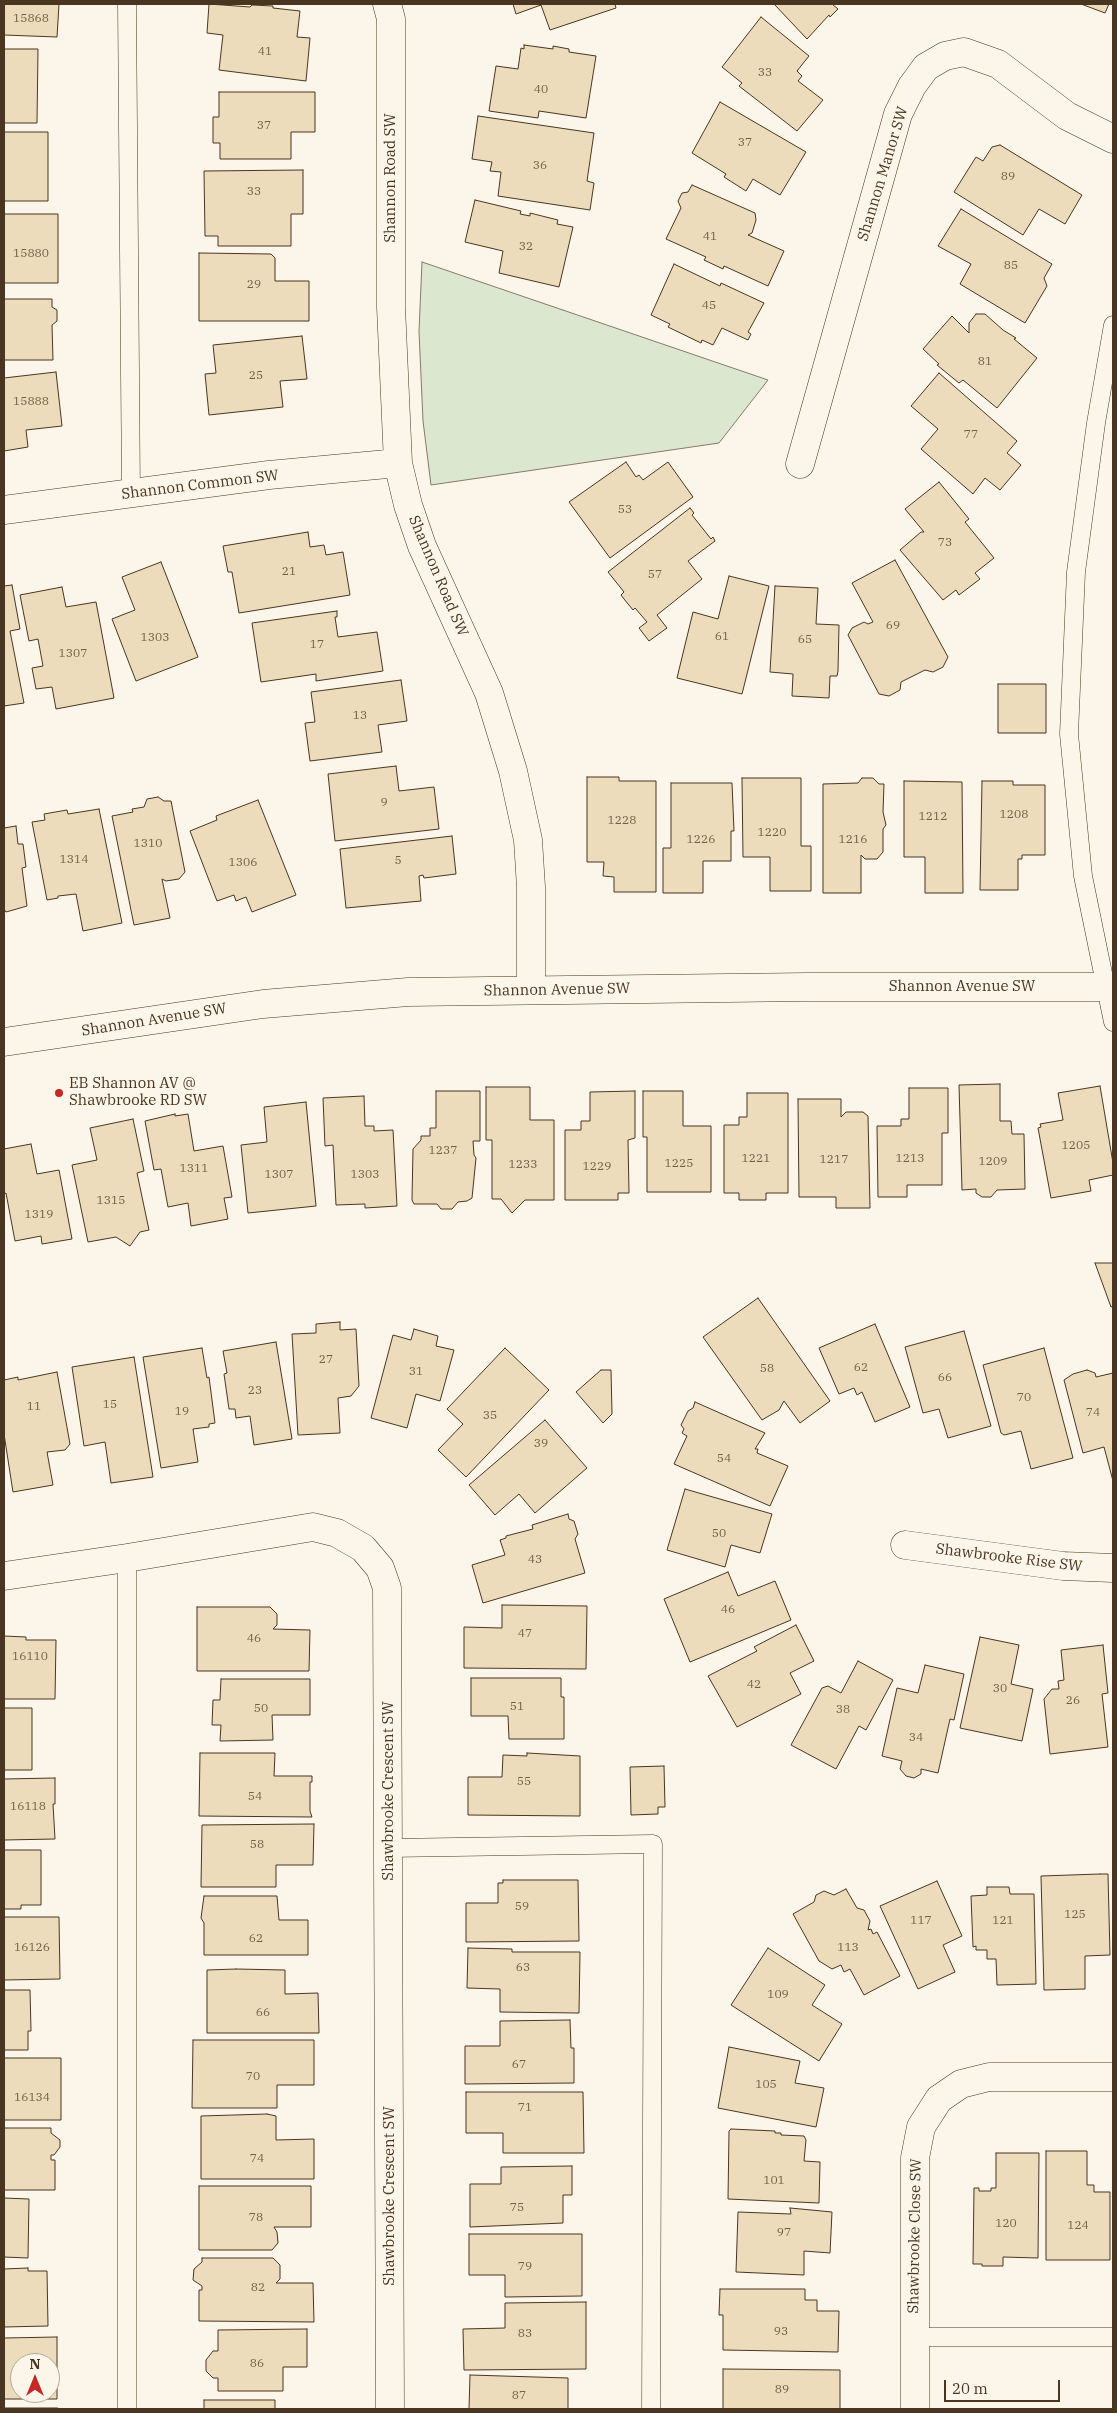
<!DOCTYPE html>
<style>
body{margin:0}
#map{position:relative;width:1117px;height:2413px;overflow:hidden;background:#fbf6e9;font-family:"IBM Plex Serif",serif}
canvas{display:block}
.frame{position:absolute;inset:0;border:5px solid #4a3520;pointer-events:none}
.north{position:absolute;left:10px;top:2353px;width:50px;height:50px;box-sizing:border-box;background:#fbf6e9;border:1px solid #b4a999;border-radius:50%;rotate:0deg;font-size:14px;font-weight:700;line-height:20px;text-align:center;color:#4a3520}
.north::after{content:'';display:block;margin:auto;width:18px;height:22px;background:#c62828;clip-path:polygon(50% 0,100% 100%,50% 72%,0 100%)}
.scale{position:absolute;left:944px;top:2380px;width:116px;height:22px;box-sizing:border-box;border:2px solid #4a3520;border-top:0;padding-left:6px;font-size:15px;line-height:18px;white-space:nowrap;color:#4a3520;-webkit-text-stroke:4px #fbf6e9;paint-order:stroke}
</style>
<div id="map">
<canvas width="1117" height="2413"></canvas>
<div class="frame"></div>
<div class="north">N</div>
<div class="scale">20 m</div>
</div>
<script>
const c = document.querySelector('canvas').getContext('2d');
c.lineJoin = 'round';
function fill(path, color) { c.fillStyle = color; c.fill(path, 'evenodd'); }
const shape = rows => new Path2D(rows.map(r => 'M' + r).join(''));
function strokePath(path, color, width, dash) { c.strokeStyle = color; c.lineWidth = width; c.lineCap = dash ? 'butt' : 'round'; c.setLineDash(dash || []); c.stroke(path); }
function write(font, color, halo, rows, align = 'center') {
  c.font = font + ' "IBM Plex Serif",serif'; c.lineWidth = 4; c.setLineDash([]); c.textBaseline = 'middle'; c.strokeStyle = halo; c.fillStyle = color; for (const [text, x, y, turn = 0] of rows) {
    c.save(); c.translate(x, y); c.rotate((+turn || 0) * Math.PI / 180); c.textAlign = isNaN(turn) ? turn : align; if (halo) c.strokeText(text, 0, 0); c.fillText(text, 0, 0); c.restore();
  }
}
const green = shape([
 [422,262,768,380,719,443,431,485,423,421,419,331,422,262]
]);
const building = shape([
 [4,4,59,4,57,37,4,35,4,4],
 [209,4,250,7,252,5,273,6,273,8,300,11,297,37,310,38,306,81,219,70,223,35,207,33,209,4],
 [513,4,615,4,616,8,550,30,541,5,516,14,513,4],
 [774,4,832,4,838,9,830,17,829,15,807,39,774,4],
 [1081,4,1109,4,1105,13,1081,4],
 [761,17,809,56,797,71,802,76,798,81,823,100,797,131,739,86,742,83,722,67,761,17],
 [524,45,553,49,553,46,569,49,569,52,596,56,586,118,539,111,538,118,489,111,496,66,518,69,521,48,524,49,524,45],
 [4,49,38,49,37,123,4,123,4,49],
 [219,92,315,92,315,132,291,132,291,159,220,159,220,143,213,143,213,117,219,117,219,92],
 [720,102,806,152,780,195,753,179,746,191,724,177,726,174,692,153,720,102],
 [478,116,594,133,587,181,594,183,590,210,498,196,501,172,490,171,492,162,472,159,478,116],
 [4,132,48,132,48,201,4,201,4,132],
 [1000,145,1082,195,1065,224,1039,209,1023,235,954,192,976,157,983,161,992,147,1000,145],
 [303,170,303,214,291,214,291,246,218,246,218,236,205,236,204,171,303,170],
 [692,185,755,213,756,220,752,233,748,235,784,251,768,286,724,266,723,269,704,260,706,257,666,239,681,208,678,201,682,193,688,192,692,185],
 [475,200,521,211,520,214,530,216,530,213,558,220,557,224,573,227,559,287,499,273,503,251,465,242,475,200],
 [961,209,1052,264,1044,278,1047,286,1025,323,960,284,971,264,938,246,961,209],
 [4,214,58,214,58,283,4,283,4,214],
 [199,253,271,254,275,258,275,281,309,281,309,321,199,321,199,253],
 [674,264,720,286,721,283,764,303,748,332,751,334,748,340,722,328,713,345,702,340,701,343,668,327,670,324,651,315,674,264],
 [4,299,52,299,52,307,57,310,57,321,52,325,53,360,4,360,4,299],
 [976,314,985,314,1003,330,1016,338,1014,339,1037,358,997,408,963,380,959,383,937,365,939,364,923,349,952,316,969,333,969,323,976,314],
 [302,336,307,379,280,381,283,407,209,415,205,374,216,373,213,345,302,336],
 [56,372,62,426,26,430,28,447,4,451,4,378,56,372],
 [939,373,1017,441,1007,453,1021,465,1000,490,985,478,973,494,921,449,938,429,911,406,939,373],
 [626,462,636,477,639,475,643,480,668,462,693,497,610,558,569,502,626,462],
 [939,482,969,519,965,522,994,558,975,573,980,579,959,595,956,590,943,600,900,550,921,532,924,532,905,509,939,482],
 [690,508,694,513,692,515,711,539,713,537,715,541,688,561,702,579,657,615,667,628,649,641,639,628,647,622,635,608,633,610,624,599,621,595,624,592,608,572,690,508],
 [308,532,310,547,324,545,326,555,343,552,350,595,239,613,232,572,228,572,223,546,308,532],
 [895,560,948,657,943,667,933,672,925,670,901,682,900,690,889,696,879,694,848,635,852,628,864,622,868,624,873,622,852,583,895,560],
 [161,562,198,657,136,681,112,619,135,610,122,577,161,562],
 [729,576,769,586,742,694,677,678,693,612,718,619,729,576],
 [12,585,20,629,10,631,24,703,4,706,4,586,12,585],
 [775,586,818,588,816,624,839,625,838,671,837,676,830,676,829,698,792,696,793,674,770,672,775,586],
 [62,587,66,607,96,602,114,698,56,709,52,687,36,689,32,668,43,666,38,639,29,641,20,595,62,587],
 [337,611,337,617,335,617,338,637,377,632,383,671,316,681,316,674,261,682,252,623,337,611],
 [401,680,407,721,378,725,382,752,310,761,305,723,315,722,311,692,401,680],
 [998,684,1046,684,1046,733,998,733,998,684],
 [396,766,399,791,434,787,439,829,335,841,328,774,396,766],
 [587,777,619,777,619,781,656,781,656,892,614,892,614,877,603,876,604,862,587,862,587,777],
 [742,778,801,778,801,846,811,846,811,891,770,891,770,857,743,857,742,778],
 [862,778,873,778,879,784,884,784,883,812,886,825,883,829,883,852,877,859,865,859,861,855,861,893,823,893,823,784,858,783,862,778],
 [904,781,962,782,963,893,925,893,925,857,904,857,904,781],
 [982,781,1013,781,1013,785,1045,785,1045,855,1022,855,1022,859,1018,859,1018,890,980,890,982,781],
 [671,783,732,783,734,831,731,831,731,861,703,861,703,893,663,893,663,848,671,848,671,783],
 [158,797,164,801,171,801,185,872,179,879,166,881,162,879,170,918,134,925,112,816,133,812,132,809,144,807,147,799,158,797],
 [258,800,296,895,252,912,246,897,236,901,234,895,217,901,190,831,217,820,216,816,258,800],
 [99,809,122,923,83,931,76,894,58,896,58,898,47,900,32,822,45,820,44,814,67,810,68,814,99,809],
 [16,826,18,844,23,844,26,867,22,868,27,906,6,912,4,909,4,828,16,826],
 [452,836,456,874,424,878,423,875,419,876,421,901,346,908,340,849,452,836],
 [1000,1084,1000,1121,1011,1121,1012,1134,1024,1134,1025,1189,997,1190,991,1197,982,1197,976,1193,976,1189,962,1190,959,1085,1000,1084],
 [1100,1086,1113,1163,1113,1175,1089,1180,1091,1191,1051,1198,1038,1128,1041,1127,1040,1124,1063,1120,1058,1093,1100,1086],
 [486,1087,530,1087,530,1120,554,1120,554,1200,525,1200,512,1213,501,1199,492,1199,492,1140,486,1140,486,1087],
 [909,1088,948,1088,948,1133,942,1133,942,1185,907,1185,907,1197,878,1197,877,1126,901,1126,901,1119,909,1119,909,1088],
 [436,1091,480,1091,480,1141,473,1141,474,1155,476,1158,472,1198,467,1201,458,1202,452,1209,441,1209,437,1204,414,1204,412,1200,413,1149,421,1140,421,1136,430,1136,430,1128,436,1128,436,1091],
 [635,1091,635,1138,628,1140,629,1193,618,1193,618,1200,565,1200,565,1130,581,1130,581,1121,590,1121,590,1092,635,1091],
 [643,1091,683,1091,683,1126,711,1126,711,1192,647,1192,647,1137,643,1137,643,1091],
 [747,1093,788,1093,788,1193,766,1193,766,1200,739,1200,739,1193,724,1193,724,1125,739,1125,739,1117,747,1117,747,1093],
 [364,1096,365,1126,374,1126,374,1131,393,1130,397,1206,365,1208,365,1204,336,1205,333,1145,325,1146,323,1098,364,1096],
 [798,1099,841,1099,841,1117,846,1112,863,1112,868,1116,870,1208,836,1208,836,1197,799,1197,798,1099],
 [306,1102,316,1206,248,1213,241,1145,267,1142,264,1107,306,1102],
 [175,1114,175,1116,188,1114,194,1151,223,1146,232,1197,224,1198,228,1219,191,1226,188,1203,168,1207,161,1169,154,1170,145,1121,175,1114],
 [133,1119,144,1171,137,1173,149,1230,140,1232,130,1246,116,1237,88,1242,72,1165,97,1160,90,1128,133,1119],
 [31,1144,37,1174,59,1170,72,1239,42,1244,41,1236,15,1241,6,1193,4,1194,4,1149,31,1144],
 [1095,1263,1113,1263,1113,1306,1111,1307,1095,1263],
 [758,1298,830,1401,800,1423,784,1401,779,1410,762,1420,703,1337,758,1298],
 [340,1322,340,1330,356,1329,359,1386,351,1396,338,1398,340,1433,298,1435,292,1334,316,1333,316,1324,340,1322],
 [875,1324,910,1407,875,1422,862,1392,857,1395,854,1388,839,1394,819,1348,875,1324],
 [414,1329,438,1336,436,1346,454,1350,440,1401,416,1394,407,1428,371,1418,393,1335,411,1340,414,1329],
 [964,1331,991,1426,948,1438,939,1409,923,1413,905,1347,964,1331],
 [276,1342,292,1439,254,1445,250,1416,236,1418,235,1409,229,1409,224,1374,227,1373,223,1351,276,1342],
 [202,1348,207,1378,209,1377,215,1423,209,1424,209,1427,193,1429,198,1462,161,1468,143,1357,202,1348],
 [505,1348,549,1390,466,1477,438,1450,463,1424,447,1409,505,1348],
 [1044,1348,1073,1458,1031,1469,1021,1431,1004,1435,1001,1433,983,1365,1044,1348],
 [134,1357,153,1477,111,1483,105,1442,84,1446,72,1367,134,1357],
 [601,1370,611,1370,612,1414,603,1423,576,1392,601,1370],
 [1087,1370,1095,1373,1096,1377,1113,1373,1113,1481,1104,1447,1083,1453,1064,1380,1073,1374,1087,1370],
 [57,1372,70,1444,65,1450,47,1452,53,1485,13,1492,4,1434,4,1380,18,1377,18,1380,57,1372],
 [695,1402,765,1433,755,1449,758,1449,757,1453,788,1466,770,1506,674,1464,687,1436,682,1433,684,1429,681,1425,688,1411,693,1408,695,1402],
 [545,1420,587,1468,535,1513,519,1494,495,1515,469,1485,545,1420],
 [685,1489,772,1514,760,1553,731,1545,725,1567,667,1550,685,1489],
 [568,1514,569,1519,574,1521,578,1534,575,1539,585,1573,483,1603,472,1565,505,1555,500,1540,506,1538,506,1536,533,1529,532,1525,568,1514],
 [728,1572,738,1596,775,1581,791,1620,690,1662,664,1599,728,1572],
 [502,1605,587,1606,586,1669,464,1668,464,1627,502,1628,502,1605],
 [197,1607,270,1607,277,1614,277,1625,273,1629,310,1630,309,1671,197,1671,197,1607],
 [796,1625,814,1661,790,1673,801,1694,737,1727,708,1676,757,1651,754,1647,796,1625],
 [4,1636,26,1637,26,1640,56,1640,55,1699,4,1699,4,1636],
 [980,1637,1019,1645,1011,1684,1033,1689,1022,1741,960,1728,980,1637],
 [1103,1645,1108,1693,1102,1694,1108,1747,1050,1754,1044,1699,1052,1689,1059,1689,1058,1681,1064,1680,1061,1650,1103,1645],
 [858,1661,893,1680,866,1730,859,1726,836,1769,791,1745,822,1688,828,1686,841,1693,858,1661],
 [925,1665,964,1674,954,1720,950,1719,938,1773,921,1769,921,1774,914,1778,906,1776,900,1769,902,1761,882,1756,897,1688,918,1693,925,1665],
 [471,1678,561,1678,561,1697,564,1697,564,1739,509,1739,508,1716,471,1716,471,1678],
 [221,1679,310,1679,310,1715,272,1715,273,1740,220,1741,221,1725,212,1725,213,1700,220,1700,221,1679],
 [4,1708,32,1708,32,1770,4,1770,4,1708],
 [200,1753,275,1753,274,1776,312,1776,312,1782,310,1782,310,1811,312,1817,199,1816,200,1753],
 [527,1753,580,1756,580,1816,468,1815,468,1777,502,1777,503,1755,527,1756,527,1753],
 [664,1766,665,1807,658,1807,658,1814,631,1815,630,1767,664,1766],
 [55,1778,55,1804,53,1804,55,1839,4,1840,4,1779,55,1778],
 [314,1824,313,1865,276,1865,276,1887,201,1887,202,1825,314,1824],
 [4,1850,41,1850,41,1905,21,1905,21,1909,4,1909,4,1850],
 [1100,1874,1108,1874,1110,1955,1085,1956,1085,1989,1044,1990,1041,1876,1100,1874],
 [503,1880,578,1880,579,1941,466,1942,466,1903,498,1903,498,1883,503,1883,503,1880],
 [937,1881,962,1936,943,1945,955,1972,918,1989,880,1906,937,1881],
 [987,1887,1009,1887,1010,1894,1034,1894,1036,1984,997,1985,996,1959,987,1959,987,1950,976,1950,976,1946,973,1947,971,1896,987,1895,987,1887],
 [846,1889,857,1908,864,1910,870,1921,868,1930,871,1929,873,1934,877,1932,900,1976,864,1995,850,1969,844,1972,841,1965,832,1969,819,1961,793,1914,814,1902,816,1895,824,1891,834,1895,846,1889],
 [204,1896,277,1896,279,1920,308,1920,308,1955,204,1955,204,1923,201,1918,204,1896],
 [4,1917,59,1917,60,1979,4,1980,4,1917],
 [468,1948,512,1949,512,1952,580,1952,579,2013,500,2012,500,1989,467,1988,468,1948],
 [768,1948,825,1985,812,2005,842,2024,819,2061,731,2005,768,1948],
 [236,1969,285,1970,285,1994,318,1993,319,2033,207,2033,207,1970,236,1969],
 [4,1990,30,1990,31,2031,28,2031,28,2050,4,2050,4,1990],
 [570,2020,571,2048,574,2048,574,2083,465,2084,465,2046,500,2046,500,2021,570,2020],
 [193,2040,314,2040,314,2085,277,2085,277,2108,192,2108,193,2040],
 [729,2047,800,2061,795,2083,824,2088,816,2127,718,2108,729,2047],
 [4,2058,61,2058,61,2120,4,2120,4,2058],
 [466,2092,583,2092,584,2153,503,2153,503,2133,466,2133,466,2092],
 [267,2114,276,2116,276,2140,314,2139,314,2179,201,2179,201,2116,267,2114],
 [4,2128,51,2128,51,2133,60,2140,60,2147,54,2155,51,2155,51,2160,55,2160,55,2190,4,2190,4,2128],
 [731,2129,775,2131,775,2133,781,2133,781,2135,804,2136,806,2140,804,2161,820,2162,819,2203,728,2199,729,2131,731,2129],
 [1046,2151,1087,2151,1087,2185,1094,2185,1094,2192,1110,2192,1110,2260,1046,2260,1046,2151],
 [996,2153,1039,2153,1038,2258,1003,2257,1003,2266,982,2266,982,2264,973,2264,974,2188,979,2188,979,2191,991,2191,991,2188,996,2188,996,2153],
 [572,2166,572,2195,563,2195,563,2223,470,2227,470,2184,501,2184,501,2167,572,2166],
 [199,2186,311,2186,311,2227,274,2227,277,2232,278,2243,272,2250,199,2250,199,2186],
 [4,2198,29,2199,28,2258,4,2257,4,2198],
 [790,2208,832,2212,830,2253,804,2251,804,2275,736,2272,738,2212,791,2214,790,2208],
 [469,2234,582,2234,582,2296,505,2297,505,2275,469,2275,469,2234],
 [202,2258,273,2258,280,2265,280,2279,276,2283,313,2283,314,2322,199,2321,199,2290,202,2290,202,2286,193,2280,194,2269,202,2262,202,2258],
 [28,2268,28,2271,47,2271,48,2326,4,2327,4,2269,28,2268],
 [720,2289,805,2289,805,2300,817,2300,817,2311,839,2311,838,2352,723,2350,723,2315,719,2315,720,2289],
 [586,2302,586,2369,464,2370,463,2329,505,2328,505,2303,586,2302],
 [307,2329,307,2367,283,2367,283,2391,218,2391,218,2378,213,2378,206,2371,206,2360,213,2351,218,2351,218,2330,307,2329],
 [57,2337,57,2399,4,2399,4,2338,57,2337],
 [20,2363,50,2363,50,2393,20,2393,20,2363],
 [723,2369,840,2370,840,2409,723,2409,723,2369],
 [470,2375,568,2378,568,2409,469,2409,470,2375],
 [204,2400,275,2400,275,2409,204,2409,204,2400],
 [4,2408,58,2408,58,2409,4,2409,4,2408]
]);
const service = shape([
 [127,4,131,494],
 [1113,325,1096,423,1076,572,1069,734,1083,876,1113,1022],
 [389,1848,653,1844,651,2409],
 [914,2337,1113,2337],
 [127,2409,127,1558]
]);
const minor = shape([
 [387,4,391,19,391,307,398,463,408,505,422,546,489,693,513,771,528,840,531,887,531,990],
 [800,464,898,114,912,86,926,67,945,56,964,52,998,64,1067,116,1113,139],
 [4,510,269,475,398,463],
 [4,1042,263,1004,408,992,807,987,1113,987],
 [905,1545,1063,1566,1113,1568],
 [4,1576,127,1558,313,1527,337,1533,363,1548,380,1568,387,1588,390,2409],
 [915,2409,915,2158,921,2127,939,2099,961,2084,989,2077,1113,2077]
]);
const markers = [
 [59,1093,5,"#c62828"]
];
const numberNames = [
 ["15868",31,19],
 ["41",265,52],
 ["33",765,73],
 ["40",541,90],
 ["37",264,126],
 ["37",745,143],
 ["36",540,166],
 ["89",1008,177],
 ["33",254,192],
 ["41",710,237],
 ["32",526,247],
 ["15880",31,254],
 ["85",1011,266],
 ["29",254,285],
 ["45",709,306],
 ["81",985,362],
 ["25",256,376],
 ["15888",31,402],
 ["77",971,435],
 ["53",625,510],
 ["73",945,543],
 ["21",289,572],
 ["57",655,575],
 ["69",893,626],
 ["61",722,637],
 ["1303",155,638],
 ["65",805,640],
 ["17",317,645],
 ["1307",73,654],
 ["13",360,716],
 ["9",384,803],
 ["1208",1014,815],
 ["1212",933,817],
 ["1228",622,821],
 ["1220",772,833],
 ["1226",701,840],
 ["1216",853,840],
 ["1310",148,844],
 ["1314",74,860],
 ["5",398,861],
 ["1306",243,863],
 ["1205",1076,1146],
 ["1237",443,1151],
 ["1221",756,1159],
 ["1213",910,1159],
 ["1217",834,1160],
 ["1209",993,1162],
 ["1225",679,1164],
 ["1233",523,1165],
 ["1229",597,1167],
 ["1311",194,1169],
 ["1307",279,1175],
 ["1303",365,1175],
 ["1315",111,1201],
 ["1319",39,1215],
 ["27",326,1360],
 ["62",861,1368],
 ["58",767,1369],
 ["31",416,1372],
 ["66",945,1378],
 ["23",255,1391],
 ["70",1024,1398],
 ["15",110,1405],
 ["11",34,1407],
 ["19",182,1412],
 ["74",1093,1413],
 ["35",490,1416],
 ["39",541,1444],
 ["54",724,1459],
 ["50",719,1534],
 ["43",535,1560],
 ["46",728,1610],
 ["47",525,1634],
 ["46",254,1639],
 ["16110",30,1657],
 ["42",754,1685],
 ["30",1000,1689],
 ["26",1073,1701],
 ["51",517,1707],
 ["50",261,1709],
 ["38",843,1710],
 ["34",916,1738],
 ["55",524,1782],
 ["54",255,1797],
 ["16118",28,1807],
 ["58",257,1845],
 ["59",522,1907],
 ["125",1075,1915],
 ["117",921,1921],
 ["121",1003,1921],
 ["62",256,1939],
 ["16126",32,1948],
 ["113",848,1948],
 ["63",523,1968],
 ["109",778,1995],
 ["66",263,2013],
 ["67",519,2065],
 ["70",253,2077],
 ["105",766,2085],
 ["16134",32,2098],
 ["71",525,2108],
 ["74",257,2159],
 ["101",774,2181],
 ["75",517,2208],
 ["78",256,2218],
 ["120",1006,2224],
 ["124",1078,2226],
 ["97",784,2233],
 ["79",525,2267],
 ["82",258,2288],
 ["93",781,2332],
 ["83",525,2334],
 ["86",257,2364],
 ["89",782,2390],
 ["87",519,2396]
];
const streetNames = [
 ["Shannon Manor SW",883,174,-73],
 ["Shannon Road SW",391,178,-90],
 ["Shannon Common SW",200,485,-7],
 ["Shannon Road SW",438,576,67],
 ["Shannon Avenue SW",962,987],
 ["Shannon Avenue SW",557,990,-1],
 ["Shannon Avenue SW",154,1020,-9],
 ["Shawbrooke Rise SW",1009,1558,7],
 ["Shawbrooke Crescent SW",389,1791,-90],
 ["Shawbrooke Crescent SW",390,2196,-90],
 ["Shawbrooke Close SW",915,2236,-89]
];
const poiNames = [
 ["EB Shannon AV @",69,1084],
 ["Shawbrooke RD SW",69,1101]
];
fill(green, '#dce7d0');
strokePath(green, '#887966', 1);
fill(building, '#ecdcbc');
strokePath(building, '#4a3520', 1);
strokePath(service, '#4a3520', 19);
strokePath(minor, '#4a3520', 29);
strokePath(service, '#fbf6e9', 18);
strokePath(minor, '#fbf6e9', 28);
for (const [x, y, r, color] of markers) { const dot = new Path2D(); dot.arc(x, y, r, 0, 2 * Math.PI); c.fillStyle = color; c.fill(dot); strokePath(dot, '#fbf6e9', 2); }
write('12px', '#725f47', null, numberNames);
write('15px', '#4a3520', '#fbf6e9', streetNames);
write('15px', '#4a3520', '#fbf6e9', poiNames, 'left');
</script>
